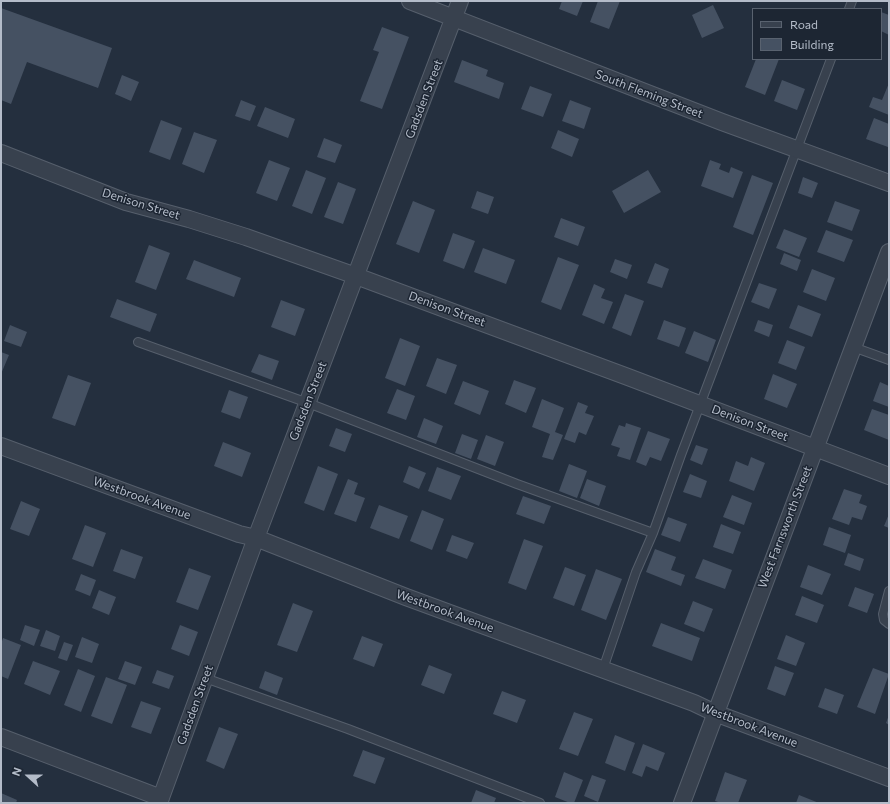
<!DOCTYPE html>
<style>
body{margin:0}
#map{position:relative;width:890px;height:804px;overflow:hidden;background:#242f3e;font-family:Commissioner,sans-serif}
canvas{display:block}
.frame{position:absolute;inset:0;border:2px solid #b4bcc9;pointer-events:none}
.legend{position:absolute;left:752px;top:8px;width:130px;height:52px;box-sizing:border-box;background:#1d2633;border:1px solid #59626f;margin:0;padding:5px 7px;list-style:none;font-size:12px;color:#b4bcc9}
.legend li{display:flex;align-items:center;gap:8px;height:20px}
.legend b{width:20px;border:1px solid #59626f}
.north{position:absolute;left:8px;top:756px;width:40px;height:40px;-webkit-text-stroke:3px #1d2633;paint-order:stroke;rotate:291deg;font-size:11px;font-weight:700;line-height:16px;text-align:center;color:#b4bcc9}
.north::after{content:'';display:block;margin:auto;width:14px;height:18px;background:#b4bcc9;clip-path:polygon(50% 0,100% 100%,50% 72%,0 100%)}
</style>
<div id="map">
<canvas width="890" height="804"></canvas>
<div class="frame"></div>
<ul class="legend">
<li><b style="height:5px;background:#38414e"></b>Road</li>
<li><b style="height:11px;background:#455162"></b>Building</li>
</ul>
<div class="north">N</div>
</div>
<script>
const c = document.querySelector('canvas').getContext('2d');
c.lineJoin = 'round';
function fill(path, color) { c.fillStyle = color; c.fill(path, 'evenodd'); }
const shape = rows => new Path2D(rows.map(r => 'M' + r).join(''));
function strokePath(path, color, width, dash) { c.strokeStyle = color; c.lineWidth = width; c.lineCap = dash ? 'butt' : 'round'; c.setLineDash(dash || []); c.stroke(path); }
function write(font, color, halo, rows, align = 'center') {
  c.font = font + ' Commissioner,sans-serif'; c.lineWidth = 3; c.setLineDash([]); c.textBaseline = 'middle'; c.strokeStyle = halo; c.fillStyle = color; for (const [text, x, y, turn = 0] of rows) {
    c.save(); c.translate(x, y); c.rotate((+turn || 0) * Math.PI / 180); c.textAlign = isNaN(turn) ? turn : align; if (halo) c.strokeText(text, 0, 0); c.fillText(text, 0, 0); c.restore();
  }
}
const building = shape([
 [562,1,583,1,577,16,559,9],
 [598,1,620,1,609,29,590,22],
 [713,5,724,28,702,38,692,15],
 [1,8,112,48,98,88,27,62,11,104,1,100],
 [881,12,889,15,889,35,881,31],
 [382,27,409,37,382,109,360,101,379,52,373,50],
 [756,59,779,59,765,95,745,87],
 [462,60,488,70,486,76,504,83,499,99,454,82],
 [122,75,139,82,131,101,115,94],
 [782,80,805,89,797,110,774,101],
 [889,83,889,115,869,107,873,97,882,100],
 [530,86,552,94,543,117,521,109],
 [241,100,256,106,250,121,235,116],
 [570,100,591,108,584,129,562,121],
 [265,107,295,119,288,138,257,126],
 [874,118,889,124,888,147,866,139],
 [161,120,182,128,170,160,149,152],
 [558,130,579,139,572,157,551,148],
 [194,132,217,140,204,173,182,164],
 [324,138,342,145,335,163,317,157],
 [269,160,290,168,277,201,256,193],
 [710,160,721,164,719,169,729,173,731,167,743,172,733,198,701,186],
 [306,170,326,178,312,214,292,206],
 [648,170,661,192,624,213,612,191],
 [752,175,773,183,753,235,733,227],
 [803,177,818,183,812,198,798,193],
 [338,182,356,189,343,224,324,217],
 [477,191,494,197,488,214,471,208],
 [413,201,435,210,419,253,396,244],
 [835,201,860,210,852,231,827,222],
 [561,218,585,227,578,246,554,237],
 [784,229,807,238,799,257,776,248],
 [826,230,853,240,844,262,817,252],
 [453,233,475,241,464,269,443,261],
 [149,245,170,253,156,290,135,282],
 [483,248,515,260,506,284,474,272],
 [784,253,801,260,797,271,780,264],
 [558,257,579,265,561,310,541,302],
 [615,259,632,265,627,279,610,272],
 [194,260,241,278,234,297,186,279],
 [655,263,669,269,662,288,647,283],
 [812,269,835,278,826,301,803,292],
 [759,283,777,289,769,309,751,302],
 [594,284,605,289,601,298,613,302,604,324,582,315],
 [625,294,644,301,631,336,612,328],
 [117,299,157,314,150,332,110,317],
 [281,300,305,309,295,336,271,327],
 [798,305,821,314,812,337,789,328],
 [664,320,686,328,679,347,657,339],
 [758,320,773,325,769,337,754,331],
 [10,325,27,332,21,347,4,341],
 [694,331,716,340,708,362,685,353],
 [400,338,420,346,405,386,385,378],
 [787,340,805,347,796,370,778,363],
 [1,352,9,355,1,374],
 [259,354,279,361,272,380,251,372],
 [437,358,457,365,446,394,426,386],
 [773,374,797,384,787,408,764,399],
 [68,375,91,383,75,426,52,418],
 [514,380,536,388,526,413,505,404],
 [463,381,489,391,480,415,454,404],
 [880,382,889,386,889,407,873,401],
 [397,389,415,396,406,420,387,413],
 [229,390,248,397,240,419,221,412],
 [542,399,564,408,555,432,563,435,553,460,542,457,550,434,532,427],
 [578,402,588,406,585,413,594,416,586,435,579,432,575,443,564,439],
 [872,409,889,415,889,440,864,430],
 [424,418,443,426,436,444,417,437],
 [626,423,641,428,630,460,617,456,620,448,611,445,619,425,625,427],
 [336,428,352,434,345,452,329,446],
 [648,431,670,439,661,461,650,457,646,466,636,462],
 [462,434,478,440,471,459,455,453],
 [486,435,504,442,495,466,477,459],
 [223,442,251,453,242,477,214,466],
 [696,445,708,449,702,465,690,460],
 [751,457,765,463,754,491,729,481,736,461,748,466],
 [569,464,587,471,577,498,559,491],
 [318,466,338,474,324,511,304,503],
 [409,466,426,473,419,489,403,482],
 [437,467,461,476,451,500,428,491],
 [690,474,707,481,701,498,683,492],
 [348,479,358,483,354,494,365,498,356,522,334,514],
 [587,479,606,486,599,506,580,498],
 [844,489,862,495,859,503,867,506,862,520,852,517,849,525,832,519],
 [732,495,752,503,744,525,723,517],
 [523,496,551,506,544,524,516,514],
 [21,501,40,509,29,536,10,529],
 [379,505,408,516,399,539,370,528],
 [422,510,444,519,432,550,410,541],
 [889,514,889,528,884,526],
 [668,517,687,524,680,542,661,535],
 [721,524,741,532,733,554,713,547],
 [85,525,106,533,93,567,72,559],
 [829,527,851,535,845,553,823,545],
 [452,535,474,543,467,559,446,551],
 [524,539,543,546,526,590,508,583],
 [121,549,143,557,135,579,113,571],
 [655,549,676,557,671,570,685,575,681,586,646,572],
 [848,553,864,559,860,571,844,565],
 [703,559,732,570,725,589,695,578],
 [808,565,831,574,822,595,800,587],
 [565,567,586,575,574,606,553,598],
 [189,568,211,576,198,610,176,602],
 [596,569,622,579,606,620,581,610],
 [81,574,96,580,90,596,75,590],
 [855,587,874,594,867,613,848,606],
 [99,590,116,597,109,615,92,608],
 [802,596,824,605,817,623,795,615],
 [693,601,713,609,704,632,684,624],
 [293,603,313,611,297,652,277,645],
 [661,623,700,638,692,661,652,646],
 [25,625,40,630,34,646,20,640],
 [180,625,198,632,189,656,171,649],
 [46,630,60,636,55,651,40,646],
 [786,635,805,643,796,666,777,659],
 [362,636,383,644,374,667,353,659],
 [82,637,99,644,92,663,75,657],
 [3,638,21,645,8,679,1,676,1,644],
 [64,642,73,645,67,661,58,658],
 [33,661,60,671,50,695,24,684],
 [125,661,142,667,135,685,118,679],
 [429,665,452,674,444,694,421,685],
 [775,666,794,673,785,696,767,689],
 [873,668,889,674,875,714,857,707],
 [78,669,95,676,81,712,64,705],
 [157,670,174,676,169,689,152,683],
 [265,671,283,678,277,695,259,688],
 [106,677,127,685,112,724,91,716],
 [825,688,844,695,837,714,818,707],
 [502,691,526,700,517,723,493,714],
 [141,701,161,708,151,734,131,727],
 [574,712,593,719,578,756,559,749],
 [889,715,889,725,886,723],
 [219,727,238,734,224,769,206,761],
 [615,735,635,743,625,771,605,763],
 [643,744,665,753,658,771,646,766,642,777,632,773],
 [363,750,385,758,375,784,353,776],
 [564,772,583,780,574,803,570,803,555,797],
 [725,772,747,780,738,803,721,803,715,801],
 [592,775,606,780,598,802,584,796],
 [476,790,496,798,494,803,471,803],
 [1,793,17,800,16,803,1,803],
 [799,795,819,803,796,803]
]);
const lane = shape([
 [849,9,852,1],
 [138,342,308,403,517,484,653,533],
 [853,347,889,360],
 [889,591,883,614,884,620,889,624],
 [603,669,636,572,653,533,681,455,831,59],
 [205,678,348,729,540,803]
]);
const street = shape([
 [410,1,722,122,889,183],
 [1,153,126,202,189,219,246,237,356,276,628,377,889,476],
 [1,446,239,534,256,538,406,597,694,703,715,713,889,778],
 [1,737,161,798],
 [159,803,256,538,460,1],
 [682,803,889,252]
]);
const streetNames = [
 ["South Fleming Street",649,94,21],
 ["Gadsden Street",424,99,-69],
 ["Denison Street",141,204,17],
 ["Denison Street",447,309,20],
 ["Gadsden Street",308,401,-69],
 ["Denison Street",750,423,21],
 ["Westbrook Avenue",142,498,20],
 ["West Farnsworth Street",785,527,-69],
 ["Westbrook Avenue",445,611,20],
 ["Gadsden Street",195,705,-70],
 ["Westbrook Avenue",749,725,21]
];
fill(building, '#455162');
strokePath(lane, '#565f6c', 10);
strokePath(street, '#565f6c', 18);
strokePath(lane, '#38414e', 8);
strokePath(street, '#38414e', 16);
write('12px', '#b4bcc9', '#1d2633', streetNames);
</script>
